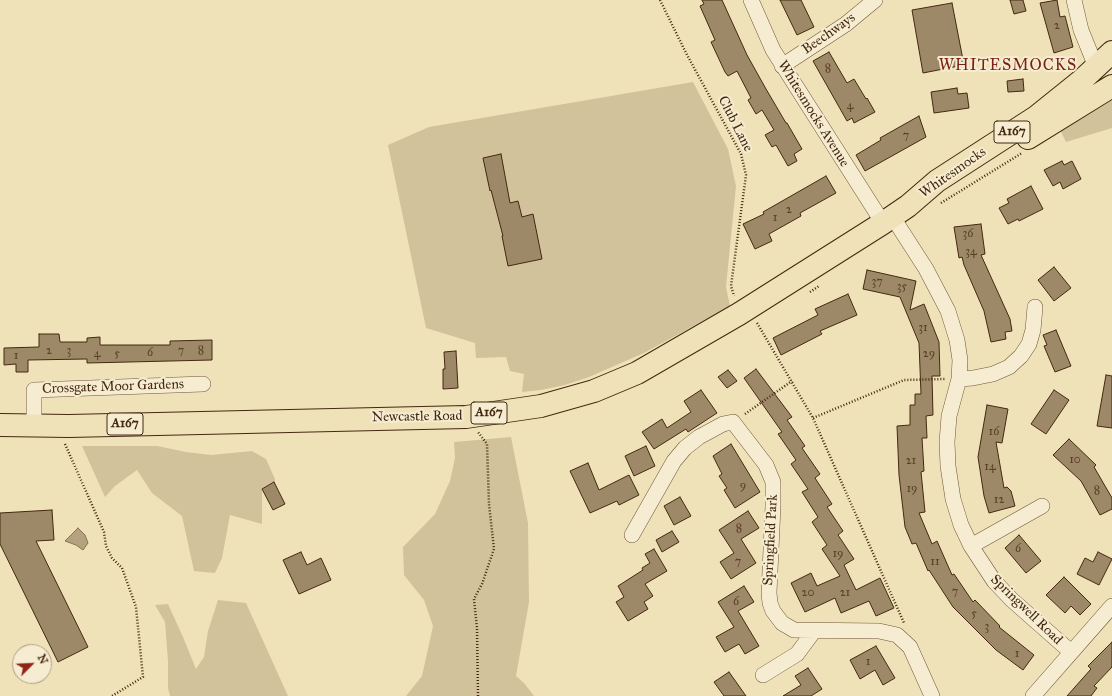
<!DOCTYPE html>
<style>
body{margin:0}
#map{position:relative;width:1112px;height:696px;overflow:hidden;background:#efe2b8;font-family:"IM FELL Great Primer",serif}
canvas{display:block}
.north{position:absolute;left:12px;top:644px;width:40px;height:40px;box-sizing:border-box;background:#f5ecd1;border:1px solid #ae9e84;border-radius:50%;rotate:66deg;font-size:11px;font-weight:700;line-height:16px;text-align:center;color:#442810}
.north::after{content:'';display:block;margin:auto;width:14px;height:18px;background:#8f2418;clip-path:polygon(50% 0,100% 100%,50% 72%,0 100%)}
</style>
<div id="map">
<canvas width="1112" height="696"></canvas>
<div class="north">N</div>
</div>
<script>
const c = document.querySelector('canvas').getContext('2d');
c.lineJoin = 'round';
function fill(path, color) { c.fillStyle = color; c.fill(path, 'evenodd'); }
const shape = rows => new Path2D(rows.map(r => 'M' + r).join(''));
function strokePath(path, color, width, dash) { c.strokeStyle = color; c.lineWidth = width; c.lineCap = dash ? 'butt' : 'round'; c.setLineDash(dash || []); c.stroke(path); }
function write(font, color, halo, rows, align = 'center') {
  c.font = font + ' "IM FELL Great Primer",serif'; c.lineWidth = 4; c.setLineDash([]); c.textBaseline = 'middle'; c.strokeStyle = halo; c.fillStyle = color; for (const [text, x, y, turn = 0] of rows) {
    c.save(); c.translate(x, y); c.rotate((+turn || 0) * Math.PI / 180); c.textAlign = isNaN(turn) ? turn : align; if (halo) c.strokeText(text, 0, 0); c.fillText(text, 0, 0); c.restore();
  }
}
const green = shape([
 [693,82,728,149,736,186,726,287,730,306,644,353,589,377,565,385,541,390,522,392,524,374,510,371,506,357,476,358,475,343,426,328,388,145,429,127],
 [1112,97,1112,128,1066,142,1060,130],
 [511,437,528,523,529,602,516,676,524,683,534,696,406,696,422,676,433,626,424,600,404,575,403,547,435,514,450,481,455,458,454,442],
 [82,446,157,446,186,452,211,455,252,451,266,459,275,479,274,482,262,489,262,524,230,515,222,558,215,573,194,571,182,516,152,493,137,470,115,486,105,497],
 [218,600,246,603,288,696,170,696,168,688,168,661,165,622,155,605,168,604,183,637,196,669,204,657,208,631]
]);
const water = shape([
 [78,528,85,535,88,543,83,550,76,545,65,541,78,528]
]);
const building = shape([
 [702,0,722,0,747,55,766,89,786,123,787,123,802,149,794,154,797,161,788,166,776,145,772,147,765,135,774,130,762,110,756,114,748,100,751,98,737,71,728,76,725,72,711,42,715,40,700,6,704,4,702,0],
 [780,0,801,0,814,27,797,35,780,0],
 [1010,0,1023,0,1026,11,1014,14,1010,0],
 [1057,0,1060,17,1065,16,1073,47,1054,53,1040,3,1057,0],
 [952,3,964,65,923,73,912,10,952,3],
 [829,52,847,83,854,79,866,99,867,98,875,112,854,123,852,118,847,121,813,61,829,52],
 [1023,79,1024,91,1008,92,1007,81,1023,79],
 [957,88,958,94,967,93,969,108,934,113,931,92,957,88],
 [919,116,926,137,865,171,856,155,881,140,880,138,919,116],
 [501,154,510,203,518,201,522,217,533,214,542,259,508,266,502,236,503,236,491,190,490,191,483,158,501,154],
 [1062,161,1064,165,1072,161,1081,179,1063,189,1060,182,1053,186,1044,170,1062,161],
 [826,176,836,193,800,213,801,216,769,234,772,241,755,249,743,224,764,214,763,212,826,176],
 [1031,186,1043,209,1019,221,1018,219,1008,224,999,208,1009,203,1007,199,1031,186],
 [981,224,985,254,981,255,1010,319,1012,331,1005,332,1006,339,991,342,984,311,964,265,962,257,959,258,954,227,981,224],
 [1054,267,1071,288,1054,301,1038,280,1054,267],
 [867,270,916,281,910,310,924,304,939,342,940,376,932,376,933,415,926,416,927,438,922,438,924,471,921,472,925,512,919,513,932,544,937,541,952,575,954,574,973,602,975,600,1000,626,999,627,1034,655,1023,670,996,650,953,607,929,570,928,571,916,543,912,544,905,527,899,475,897,426,910,425,910,405,915,405,915,394,921,394,919,343,900,297,863,289,867,270],
 [848,294,857,315,820,331,822,334,781,355,773,338,818,315,815,309,848,294],
 [1056,330,1071,366,1055,372,1044,346,1047,345,1043,335,1056,330],
 [39,334,59,334,60,342,87,342,87,338,100,337,100,345,170,345,170,341,212,340,212,360,87,363,87,359,28,360,28,372,16,372,16,364,4,365,4,348,39,347,39,334],
 [456,351,458,388,443,389,443,369,445,369,444,352,456,351],
 [756,369,792,417,787,420,805,446,802,448,820,474,815,478,832,504,827,507,843,531,838,535,854,559,844,565,856,590,880,578,894,608,876,616,869,601,841,613,835,598,805,612,791,583,811,573,817,586,840,576,822,549,827,545,812,522,818,517,802,492,808,489,791,464,796,460,778,434,782,432,744,378,756,369],
 [728,370,737,381,727,388,718,377,728,370],
 [1106,375,1112,376,1112,428,1097,426,1106,375],
 [701,390,717,413,688,432,686,429,654,449,642,432,662,419,667,428,691,412,684,401,701,390],
 [1054,390,1069,400,1046,434,1031,424,1054,390],
 [987,405,1008,409,1002,443,996,442,1004,488,1007,487,1011,491,1015,506,989,513,984,496,978,457,987,405],
 [1069,439,1096,465,1094,467,1112,498,1112,509,1100,515,1081,481,1053,455,1069,439],
 [731,444,760,492,735,508,724,490,727,488,719,476,722,474,713,456,731,444],
 [646,446,655,466,634,476,625,456,646,446],
 [588,463,599,490,629,475,639,495,619,505,617,501,590,513,570,471,588,463],
 [274,482,285,504,273,510,262,489,274,482],
 [680,497,691,516,674,525,664,506,680,497],
 [52,510,54,540,36,541,88,647,58,662,0,544,0,513,52,510],
 [748,511,759,528,741,539,756,563,731,579,720,562,734,553,719,530,748,511],
 [672,531,679,542,662,552,656,540,672,531],
 [1019,535,1041,561,1026,573,1005,548,1019,535],
 [654,549,667,571,645,584,653,596,644,602,648,609,628,621,616,602,624,597,618,586,643,570,642,568,650,563,645,554,654,549],
 [301,552,307,565,321,558,331,580,299,594,283,560,301,552],
 [1098,552,1112,559,1099,585,1077,574,1085,558,1093,562,1098,552],
 [1064,577,1091,604,1080,615,1071,606,1065,613,1046,595,1064,577],
 [744,586,754,602,738,611,759,646,745,654,739,644,725,652,716,637,734,627,718,602,744,586],
 [1112,642,1112,667,1094,686,1097,688,1091,696,1067,696,1091,669,1088,666,1112,642],
 [876,646,895,678,883,685,875,670,860,679,850,660,876,646],
 [808,668,822,689,811,696,783,696,801,685,795,676,808,668],
 [729,672,746,696,724,696,714,682,729,672]
]);
const path = shape([
 [660,0,686,53,741,154,746,175,731,286,734,296],
 [941,203,1022,153],
 [810,292,819,286],
 [757,323,813,418,904,623],
 [745,414,792,381],
 [813,418,904,380,945,379],
 [65,444,104,532,106,546,112,558,122,568,136,607,143,677,112,696],
 [478,696,477,628,474,599,482,584,494,549,489,504,487,444,478,432]
]);
const minor = shape([
 [751,0,773,50,883,223],
 [1074,0,1081,30,1096,67],
 [782,66,846,24,875,0],
 [892,216,926,269,948,311,957,340,960,360,959,379,949,416,947,442,948,466,953,499,961,525,971,546,994,581,1012,600,1071,652],
 [959,379,973,378,993,374,1009,367,1021,356,1029,344,1033,330,1035,307],
 [34,425,34,390,203,384],
 [632,535,674,461,685,448,699,437,723,424,733,422,766,465,773,482,773,506,769,593,770,603,773,611,782,623,794,630,879,631,897,635,910,647,932,696],
 [971,546,1042,506],
 [763,675,797,654,814,631],
 [1033,696,1112,606]
]);
const trunk = shape([
 [1028,138,1112,86],
 [0,425,69,426,466,417,541,406,594,391,637,373,739,314,883,223,908,206,937,181,1036,117,1082,80,1112,52]
]);
const numberNames = [
 ["2",1057,26],
 ["8",828,69],
 ["4",850,106],
 ["7",906,136],
 ["2",789,210],
 ["1",775,218],
 ["36",968,234],
 ["34",971,252],
 ["37",877,282],
 ["35",902,287],
 ["31",923,328],
 ["2",49,351],
 ["3",69,351],
 ["7",181,351],
 ["8",201,351],
 ["6",150,353],
 ["4",97,354],
 ["5",117,354],
 ["29",929,354],
 ["1",16,356],
 ["16",994,432],
 ["10",1075,460],
 ["21",911,461],
 ["14",990,467],
 ["9",743,486],
 ["19",912,489],
 ["8",1097,491],
 ["12",999,500],
 ["8",739,529],
 ["6",1018,549],
 ["19",838,554],
 ["7",738,562],
 ["11",935,562],
 ["7",955,592],
 ["20",808,593],
 ["21",845,593],
 ["6",736,602],
 ["5",974,614],
 ["3",987,627],
 ["1",1017,654],
 ["1",868,662]
];
const shields = [
 [1012,132,36],
 [489,413,36],
 [125,424,36]
];
const shieldNames = [
 ["A167",1012,132],
 ["A167",489,413],
 ["A167",125,424]
];
const streetNames = [
 ["Beechways",829,34,-35],
 ["Whitesmocks Avenue",813,114,58],
 ["Club Lane",735,124,63],
 ["Whitesmocks",953,173,-35],
 ["Crossgate Moor Gardens",113,387,-2],
 ["Newcastle Road",417,417,-1],
 ["Springfield Park",771,540,-87],
 ["Springwell Road",1026,610,44]
];
const quarterNames = [
 ["WHITESMOCKS",1008,66]
];
fill(green, '#d2c29b');
fill(water, '#b5a37f');
strokePath(water, '#887253', 1);
fill(building, '#9d8967');
strokePath(building, '#442810', 1);
strokePath(minor, '#6f563a', 16);
strokePath(trunk, '#442810', 24);
strokePath(path, '#442810', 2.5, [1, 2]);
strokePath(minor, '#f5ecd1', 15);
strokePath(trunk, '#efe2b8', 22);
write('12px', '#5a4026', null, numberNames);
for (const [x, y, w] of shields) { const box = new Path2D(); box.roundRect(x - w / 2, y - 11, w, 22, 3); c.fillStyle = '#f5ecd1'; c.fill(box); strokePath(box, '#442810', 1); }
write('bold 13px', '#442810', null, shieldNames);
write('14px', '#442810', '#f5ecd1', streetNames);
c.letterSpacing = '1px';
write('16px', '#7a1f14', '#f5ecd1', quarterNames);
c.letterSpacing = '0px';
</script>
